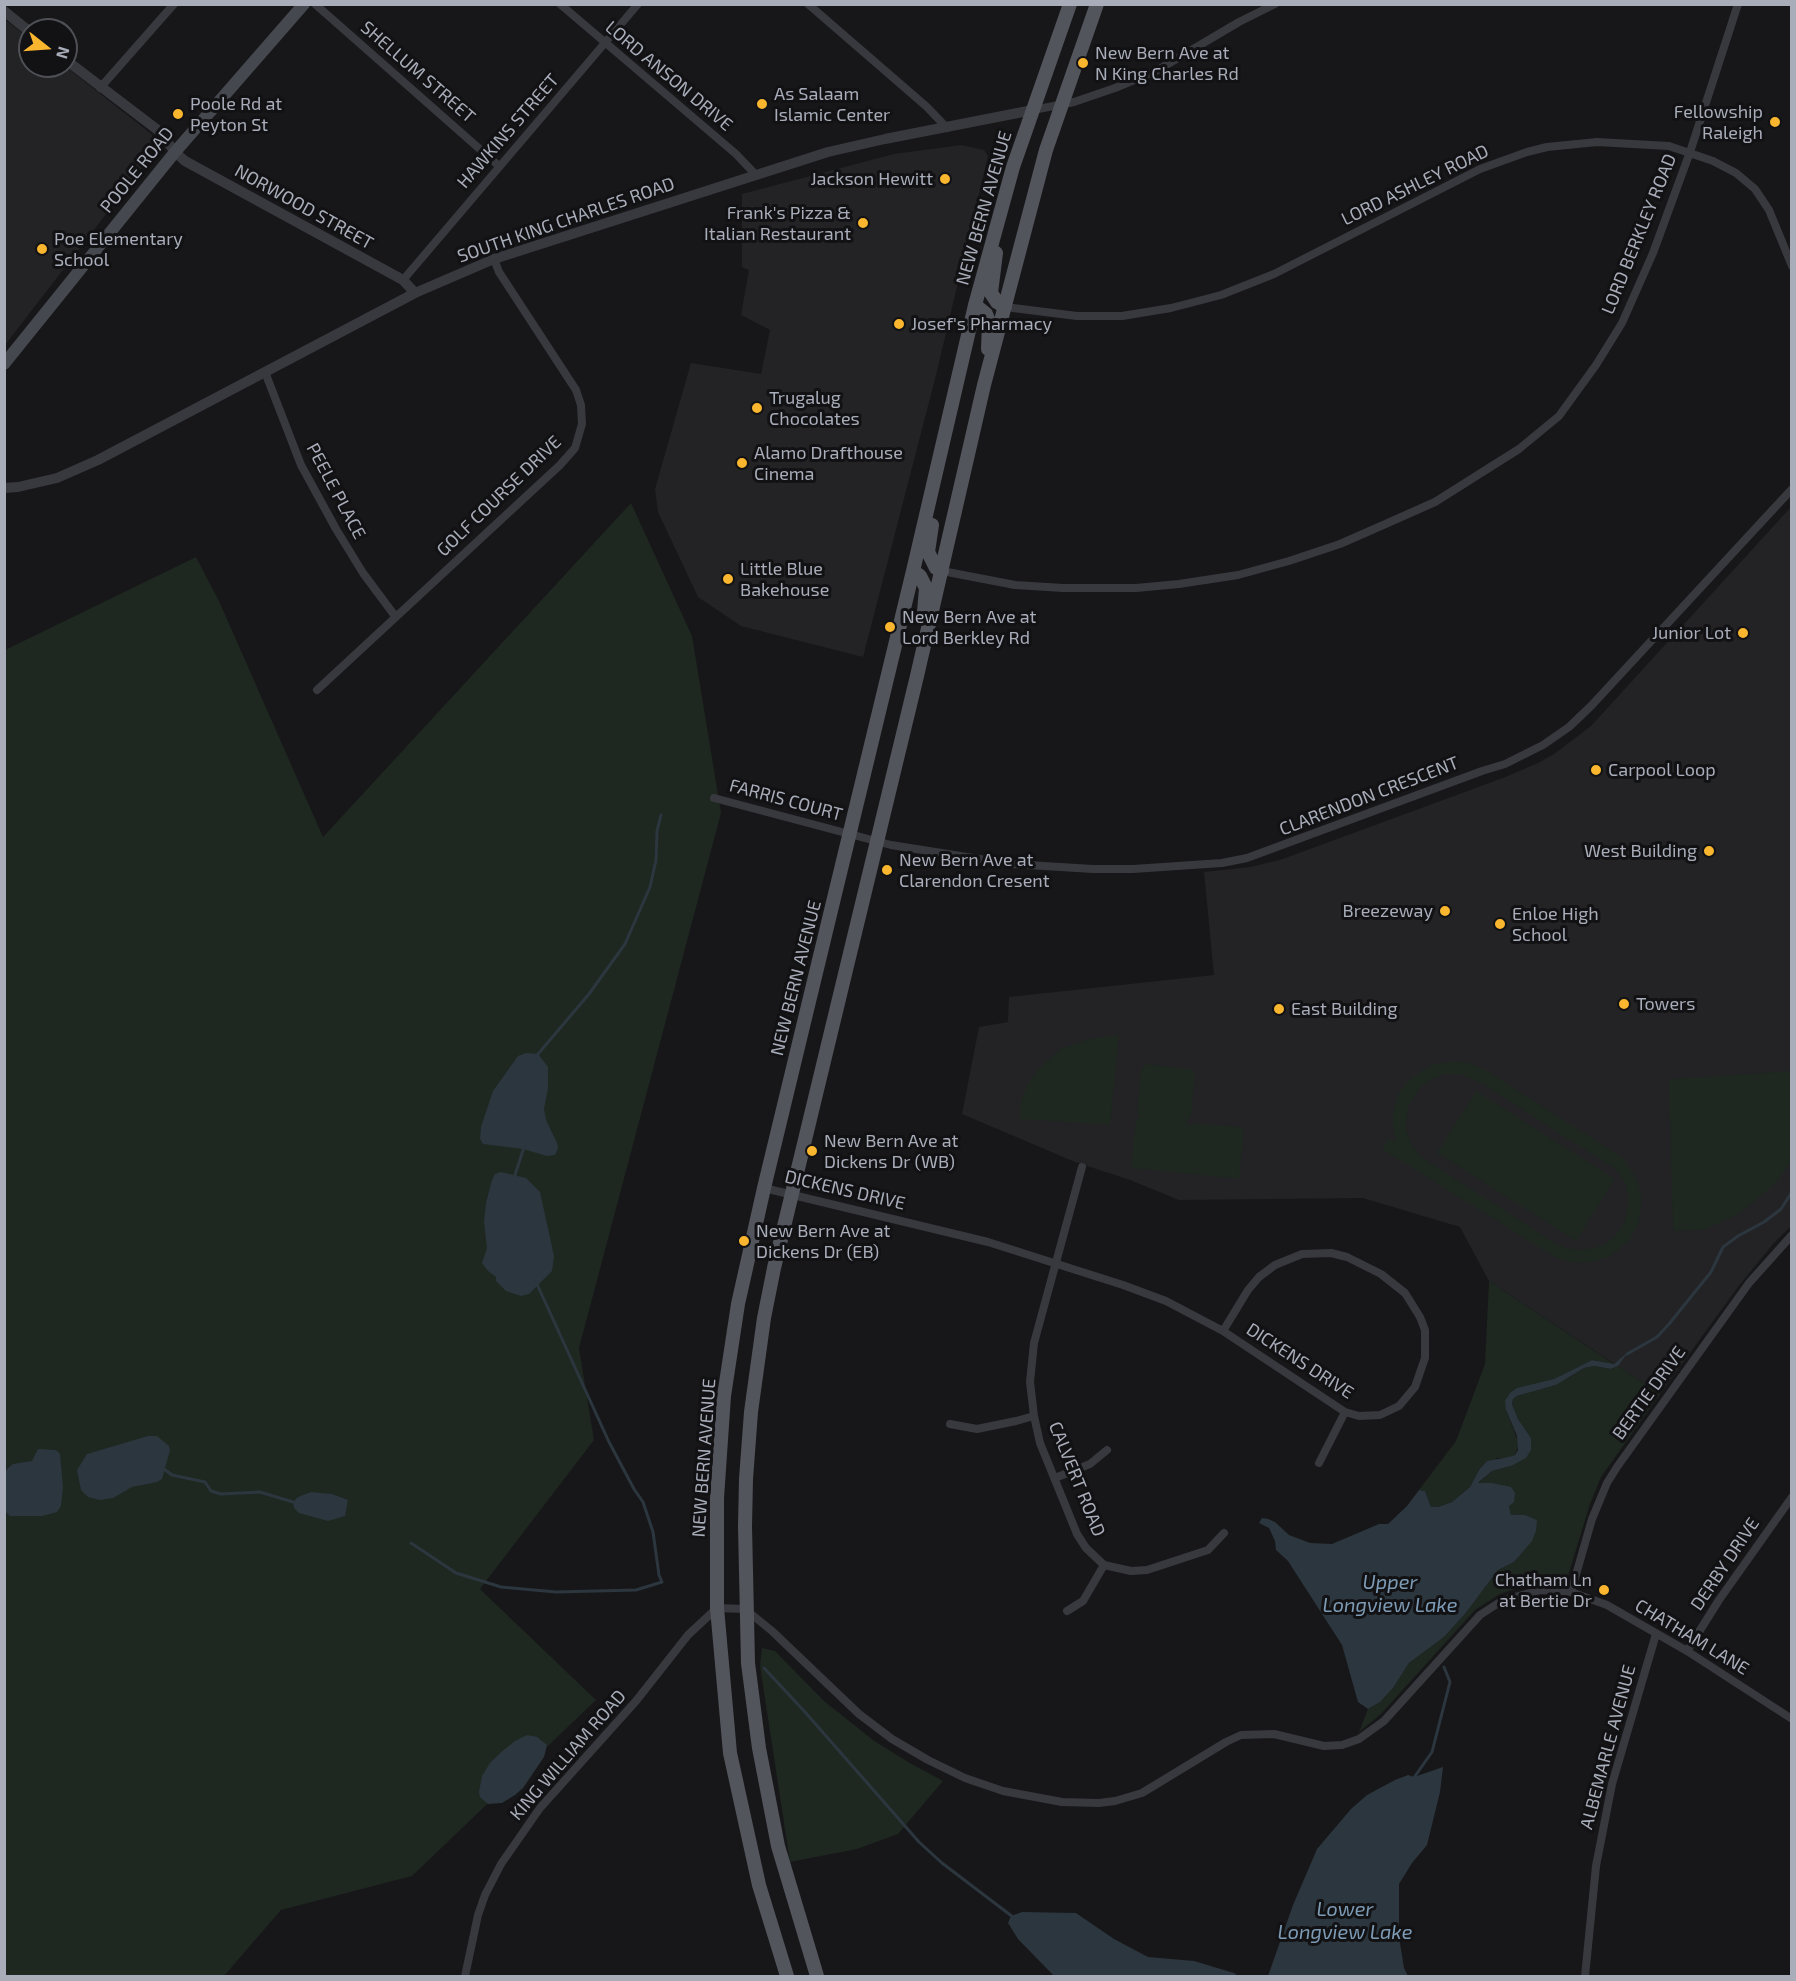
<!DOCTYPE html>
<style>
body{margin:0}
#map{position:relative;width:1796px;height:1981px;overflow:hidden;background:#171719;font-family:"Exo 2",sans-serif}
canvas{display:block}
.frame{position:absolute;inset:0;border:6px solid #a8adb9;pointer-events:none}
.north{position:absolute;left:18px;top:18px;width:60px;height:60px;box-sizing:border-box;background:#121214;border:2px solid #4e5056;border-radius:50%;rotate:107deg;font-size:16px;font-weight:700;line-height:24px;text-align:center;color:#a8adb9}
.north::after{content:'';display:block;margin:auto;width:21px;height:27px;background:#fab62e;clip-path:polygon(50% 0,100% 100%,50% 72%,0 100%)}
</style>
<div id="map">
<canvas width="1796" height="1981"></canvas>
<div class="frame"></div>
<div class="north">N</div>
</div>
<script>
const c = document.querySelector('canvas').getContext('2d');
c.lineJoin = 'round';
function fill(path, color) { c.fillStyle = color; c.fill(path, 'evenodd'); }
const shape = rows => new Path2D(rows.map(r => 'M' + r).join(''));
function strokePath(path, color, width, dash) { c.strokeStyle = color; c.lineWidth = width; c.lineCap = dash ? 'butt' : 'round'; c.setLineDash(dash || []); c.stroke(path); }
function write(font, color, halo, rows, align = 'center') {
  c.font = font + ' "Exo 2",sans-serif'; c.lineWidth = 6; c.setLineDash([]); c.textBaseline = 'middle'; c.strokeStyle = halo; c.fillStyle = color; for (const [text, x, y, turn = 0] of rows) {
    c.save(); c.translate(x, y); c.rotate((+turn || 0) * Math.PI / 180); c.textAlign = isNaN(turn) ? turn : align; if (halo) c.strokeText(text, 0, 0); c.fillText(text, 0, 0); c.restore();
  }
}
const built = shape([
 [4,19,30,39,30,66,65,66,150,133,156,140,154,152,5,345],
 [961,145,984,150,988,156,936,375,863,657,741,626,698,597,658,512,655,489,691,363,761,374,770,330,741,315,749,270,742,267,742,194,894,154],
 [1791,507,1791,1226,1773,1244,1738,1287,1660,1394,1489,1281,1460,1227,1363,1198,1179,1200,1130,1180,1075,1162,962,1114,979,1027,1008,1022,1009,997,1214,975,1204,872,1250,867,1280,860,1503,778,1538,763,1554,754,1591,726]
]);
const green = shape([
 [631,503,692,636,721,813,579,1348,594,1440,480,1589,596,1700,412,1876,281,1910,224,1976,5,1976,5,650,196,557,219,601,323,837],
 [1119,1035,1110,1125,1020,1119,1020,1105,1027,1085,1040,1067,1062,1048,1092,1038],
 [1454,1061,1469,1063,1484,1069,1623,1158,1638,1181,1642,1201,1639,1221,1630,1240,1624,1245,1609,1257,1592,1262,1574,1263,1556,1258,1382,1149,1389,1138,1396,1142,1393,1128,1393,1111,1399,1093,1408,1080,1431,1065],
 [1446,1074,1462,1075,1479,1082,1615,1169,1625,1183,1629,1198,1625,1221,1616,1235,1606,1244,1594,1248,1580,1250,1567,1248,1555,1243,1420,1156,1411,1143,1406,1129,1408,1107,1420,1088,1432,1079],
 [1146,1064,1191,1069,1195,1073,1191,1117,1186,1121,1190,1126,1195,1123,1241,1127,1244,1131,1239,1179,1131,1168,1136,1120,1140,1116,1137,1111,1141,1069],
 [1791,1071,1791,1161,1776,1183,1739,1214,1703,1230,1673,1231,1669,1079],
 [1476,1091,1615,1179,1576,1241,1437,1153],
 [1489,1281,1614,1364,1592,1360,1554,1379,1517,1389,1506,1410,1519,1444,1515,1455,1509,1458,1497,1458,1479,1470,1470,1487,1452,1502,1438,1507,1431,1507,1425,1491,1419,1490,1456,1441,1485,1364],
 [1594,1366,1611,1369,1618,1366,1660,1394,1601,1477,1590,1504,1567,1579,1559,1585,1521,1587,1500,1594,1475,1610,1381,1714,1359,1732,1368,1709,1380,1702,1393,1688,1409,1663,1444,1637,1465,1614,1498,1570,1514,1562,1532,1540,1536,1531,1525,1515,1511,1515,1509,1506,1492,1483,1478,1484,1492,1471,1511,1466,1531,1438,1518,1419,1512,1404,1513,1399,1517,1396,1556,1385,1584,1368],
 [762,1648,775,1651,824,1701,873,1740,908,1762,943,1781,898,1834,857,1849,790,1862,760,1666]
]);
const water = shape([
 [526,1053,538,1054,548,1067,548,1088,544,1109,546,1120,557,1143,558,1148,555,1155,547,1156,523,1149,483,1144,480,1139,481,1127,493,1091,518,1056],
 [501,1172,526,1178,540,1192,554,1256,552,1271,529,1294,521,1296,506,1291,496,1281,496,1277,488,1271,482,1263,487,1248,484,1222,486,1203,492,1180,495,1174],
 [1629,1351,1618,1366,1611,1369,1594,1366,1584,1368,1556,1385,1517,1396,1513,1399,1512,1404,1518,1419,1531,1438,1531,1450,1526,1458,1511,1466,1492,1471,1478,1483,1492,1483,1511,1487,1515,1493,1514,1502,1509,1506,1511,1515,1525,1515,1537,1520,1536,1531,1532,1541,1514,1562,1498,1570,1465,1614,1444,1637,1409,1663,1393,1688,1380,1702,1368,1709,1358,1702,1342,1645,1288,1561,1276,1550,1275,1541,1269,1528,1259,1523,1262,1518,1268,1519,1275,1522,1289,1535,1310,1543,1332,1544,1379,1524,1388,1524,1407,1506,1419,1490,1425,1491,1431,1507,1438,1507,1452,1502,1470,1487,1479,1470,1487,1461,1509,1457,1515,1455,1518,1450,1517,1436,1506,1410,1505,1401,1510,1393,1517,1388,1554,1379,1592,1360,1614,1364],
 [148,1436,157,1436,169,1446,170,1450,162,1479,157,1482,132,1487,113,1498,100,1500,88,1497,81,1490,77,1470,87,1454],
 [38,1449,56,1450,60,1454,63,1487,61,1506,57,1512,42,1516,10,1516,5,1511,4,1475,7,1469,13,1464,32,1461],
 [311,1492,332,1494,348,1500,345,1516,328,1521,299,1513,294,1508,293,1502,298,1497],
 [527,1735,537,1737,547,1745,544,1757,523,1788,515,1795,502,1803,488,1804,480,1797,479,1792,482,1776,490,1763,500,1753,515,1741],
 [1443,1767,1440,1792,1427,1845,1412,1863,1399,1884,1399,1937,1404,1968,1408,1976,1268,1976,1293,1905,1317,1849,1351,1809,1367,1795,1395,1780,1408,1775,1414,1777],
 [1022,1912,1076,1913,1114,1939,1148,1957,1194,1961,1234,1973,1238,1976,1054,1976,1018,1939,1008,1923,1011,1916]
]);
const stream = shape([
 [537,1058,538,1054,589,994,625,944,650,887,656,860,657,831,661,815],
 [515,1175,524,1147],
 [1627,1354,1657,1337,1669,1324,1711,1272,1723,1247,1738,1236,1764,1222,1781,1209,1792,1192],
 [164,1469,172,1475,205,1482,211,1491,221,1494,260,1492,293,1502],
 [411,1543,456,1573,501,1587,556,1592,636,1590,662,1582,659,1575,653,1532,643,1502,634,1489,609,1442,536,1282],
 [764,1668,805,1712,919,1842,942,1863,1013,1917],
 [1413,1779,1432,1752,1450,1682,1444,1667]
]);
const minor = shape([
 [315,4,499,166],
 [560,4,736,154,755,174],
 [808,4,927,107,947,128],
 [100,88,174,4],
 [1033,110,1074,102,1115,88,1156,71,1239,22,1275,4],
 [403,280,638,4],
 [1005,307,1077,316,1122,316,1171,308,1221,295,1274,274,1480,169,1527,152,1547,147,1597,142,1669,146,1713,161,1736,173,1755,189,1769,210,1792,266],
 [265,372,301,465,336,529,363,573,395,616],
 [942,571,1015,585,1063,588,1136,588,1179,584,1238,575,1289,561,1340,544,1390,522,1435,502,1519,449,1559,416,1596,365,1622,323,1653,253,1690,152,1738,4],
 [317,690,560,465,575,448,582,424,581,405,576,390,499,272,494,259],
 [714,798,891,845,1011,864,1093,869,1133,869,1222,863,1247,858,1482,771,1505,764,1543,745,1569,727,1591,706,1792,489],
 [1082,1167,1034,1343,1030,1382,1034,1416,1040,1443,1077,1534,1086,1548,1104,1565,1131,1571,1147,1570,1208,1550,1224,1533],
 [764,1188,988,1242,1123,1285,1166,1301,1223,1331,1248,1290,1259,1277,1275,1265,1302,1254,1331,1253,1347,1257,1381,1274,1405,1293,1420,1317,1425,1330,1425,1358,1415,1387,1399,1406,1380,1415,1359,1416,1345,1412,1223,1331],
 [950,1424,977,1429,1016,1421,1034,1416],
 [1319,1463,1345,1412],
 [1055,1478,1090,1464,1107,1450],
 [1571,1592,1592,1519,1607,1483,1617,1467,1749,1283,1792,1235],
 [1067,1611,1083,1601,1104,1565],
 [1687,1651,1719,1600,1792,1497],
 [465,1976,478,1915,485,1895,501,1864,540,1808,636,1701,688,1635,717,1608,745,1609,772,1631,859,1714,892,1739,928,1760,965,1778,1003,1791,1062,1802,1099,1803,1115,1801,1142,1793,1226,1742,1241,1735,1274,1734,1324,1746,1342,1745,1359,1739,1384,1721,1480,1615,1503,1600,1541,1590,1571,1592,1607,1605,1687,1651,1792,1719],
 [1585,1976,1596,1866,1612,1784,1656,1634]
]);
const tertiary = shape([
 [4,11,30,32],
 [66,60,159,131,175,152,185,161,403,280,415,293],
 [4,488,18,487,57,478,98,460,415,293,494,259,828,152,885,139,1033,110]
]);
const secondary = shape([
 [4,364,175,152,304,4]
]);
const primary = shape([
 [996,253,991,293,997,302,1005,307],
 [975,305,986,314,989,322,988,349],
 [932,525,928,552,936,568,942,571],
 [913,571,920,576,926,588,924,612],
 [787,1976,759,1885,730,1753,717,1608,717,1498,724,1396,738,1304,764,1188,913,571,975,305,1013,167,1070,4],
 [817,1976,778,1846,759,1748,748,1663,745,1526,746,1479,751,1412,764,1318,774,1268,917,676,984,385,1046,150,1097,4]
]);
const markers = [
 [1083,63,6,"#fab62e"],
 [762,104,6,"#fab62e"],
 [178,114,6,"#fab62e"],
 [1775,122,6,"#fab62e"],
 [945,179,6,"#fab62e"],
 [863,223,6,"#fab62e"],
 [42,249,6,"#fab62e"],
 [899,324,6,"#fab62e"],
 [757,408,6,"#fab62e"],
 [742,463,6,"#fab62e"],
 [728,579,6,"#fab62e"],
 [890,627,6,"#fab62e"],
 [1743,633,6,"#fab62e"],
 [1596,770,6,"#fab62e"],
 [1709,851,6,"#fab62e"],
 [887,870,6,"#fab62e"],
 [1445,911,6,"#fab62e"],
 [1500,924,6,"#fab62e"],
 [1624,1004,6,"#fab62e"],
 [1279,1009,6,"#fab62e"],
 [812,1151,6,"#fab62e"],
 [744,1241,6,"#fab62e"],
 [1604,1590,6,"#fab62e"]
];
const poiNames = [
 ["New Bern Ave at",1095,53],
 ["N King Charles Rd",1095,74],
 ["As Salaam",774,94],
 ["Islamic Center",774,115],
 ["Poole Rd at",190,104],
 ["Peyton St",190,125],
 ["Fellowship",1763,112,"right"],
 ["Raleigh",1763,133,"right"],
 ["Jackson Hewitt",933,179,"right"],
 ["Frank's Pizza &",851,213,"right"],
 ["Italian Restaurant",851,234,"right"],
 ["Poe Elementary",54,239],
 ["School",54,260],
 ["Josef's Pharmacy",911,324],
 ["Trugalug",769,398],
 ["Chocolates",769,419],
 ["Alamo Drafthouse",754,453],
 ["Cinema",754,474],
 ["Little Blue",740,569],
 ["Bakehouse",740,590],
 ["New Bern Ave at",902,617],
 ["Lord Berkley Rd",902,638],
 ["Junior Lot",1731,633,"right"],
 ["Carpool Loop",1608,770],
 ["West Building",1697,851,"right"],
 ["New Bern Ave at",899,860],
 ["Clarendon Cresent",899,881],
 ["Breezeway",1433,911,"right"],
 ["Enloe High",1512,914],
 ["School",1512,935],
 ["Towers",1636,1004],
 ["East Building",1291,1009],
 ["New Bern Ave at",824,1141],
 ["Dickens Dr (WB)",824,1162],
 ["New Bern Ave at",756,1231],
 ["Dickens Dr (EB)",756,1252],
 ["Chatham Ln",1592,1580,"right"],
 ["at Bertie Dr",1592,1601,"right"]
];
const streetNames = [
 ["SHELLUM STREET",418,72,41],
 ["LORD ANSON DRIVE",669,76,40],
 ["HAWKINS STREET",508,131,-49],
 ["POOLE ROAD",137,170,-51],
 ["LORD ASHLEY ROAD",1415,185,-26],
 ["NORWOOD STREET",304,207,29],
 ["NEW BERN AVENUE",984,208,-74],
 ["SOUTH KING CHARLES ROAD",566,220,-19],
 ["LORD BERKLEY ROAD",1639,234,-68],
 ["PEELE PLACE",336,491,62],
 ["GOLF COURSE DRIVE",499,496,-44],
 ["CLARENDON CRESCENT",1369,796,-21],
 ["FARRIS COURT",786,800,15],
 ["NEW BERN AVENUE",796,978,-76],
 ["DICKENS DRIVE",845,1190,13],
 ["DICKENS DRIVE",1300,1361,33],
 ["BERTIE DRIVE",1649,1393,-54],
 ["NEW BERN AVENUE",704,1458,-86],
 ["CALVERT ROAD",1077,1479,68],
 ["DERBY DRIVE",1725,1564,-56],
 ["CHATHAM LANE",1692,1637,31],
 ["ALBEMARLE AVENUE",1608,1747,-75],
 ["KING WILLIAM ROAD",568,1755,-49]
];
const waterNames = [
 ["Upper",1390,1582],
 ["Longview Lake",1390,1605],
 ["Lower",1345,1909],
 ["Longview Lake",1345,1932]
];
fill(built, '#232326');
fill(green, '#1e2720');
fill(water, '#2c363e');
strokePath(stream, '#2c363e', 3);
strokePath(minor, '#38393e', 8);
strokePath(tertiary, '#38393e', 10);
strokePath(secondary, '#45484e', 12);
strokePath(primary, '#53555d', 14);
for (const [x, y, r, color] of markers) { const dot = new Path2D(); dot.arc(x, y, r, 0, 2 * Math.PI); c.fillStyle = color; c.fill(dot); strokePath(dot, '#121214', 2); }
write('18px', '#a8adb9', '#121214', poiNames, 'left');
write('18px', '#a8adb9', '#121214', streetNames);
write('italic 20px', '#7e9bb6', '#121214', waterNames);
</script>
